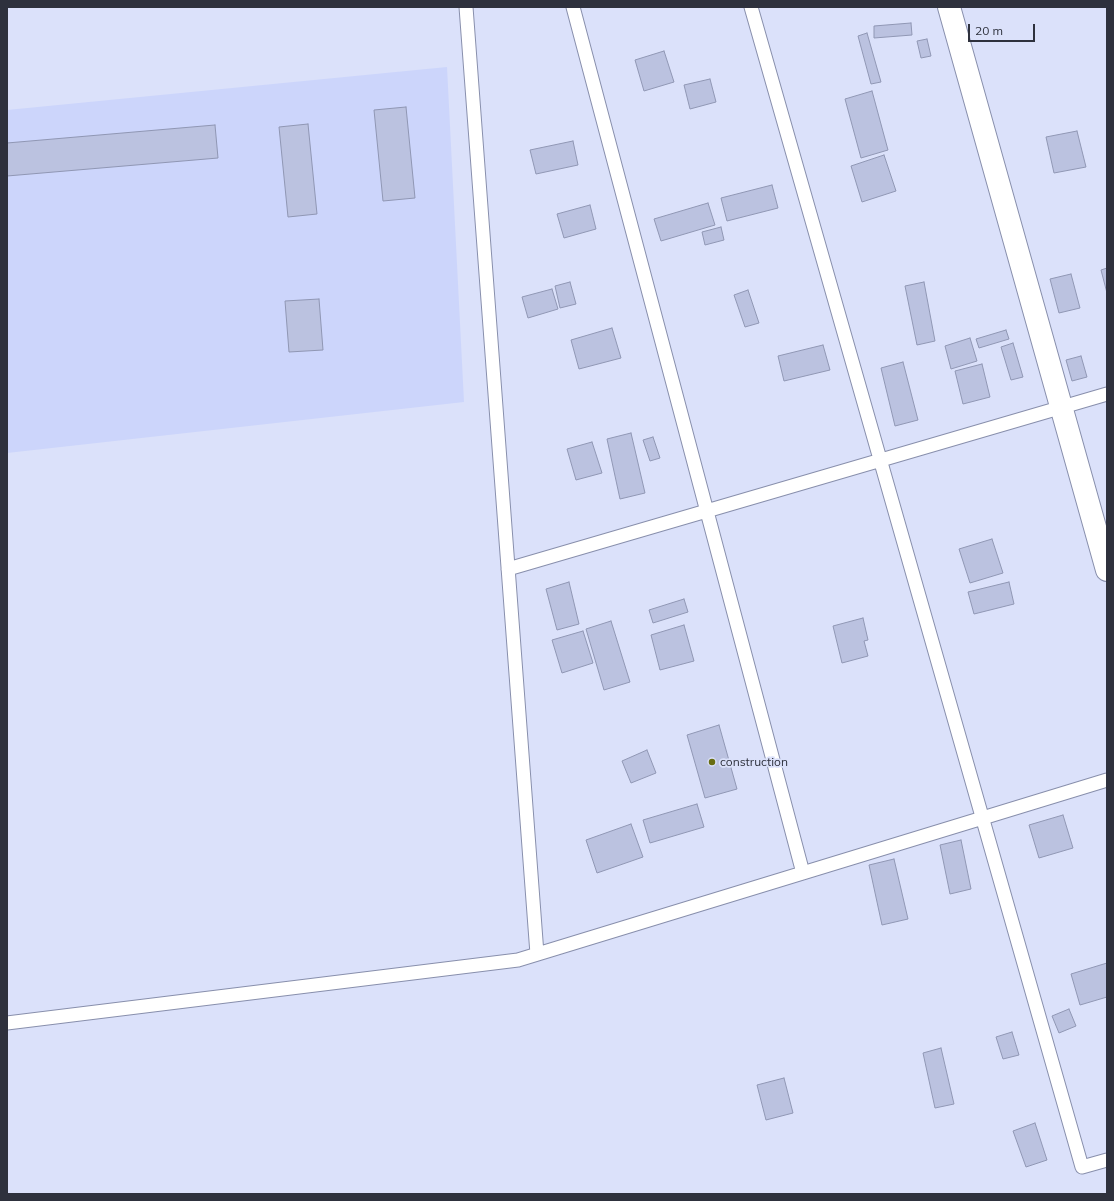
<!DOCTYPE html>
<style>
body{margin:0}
#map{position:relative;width:1114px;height:1201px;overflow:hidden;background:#dbe1fa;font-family:Mulish,sans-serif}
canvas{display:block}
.frame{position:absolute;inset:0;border:8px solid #2e313d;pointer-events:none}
.scale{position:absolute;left:968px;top:24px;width:67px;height:18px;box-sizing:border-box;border:2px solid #2e313d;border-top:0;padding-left:5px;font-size:12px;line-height:14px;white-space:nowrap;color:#2e313d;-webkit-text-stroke:3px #dbe1fa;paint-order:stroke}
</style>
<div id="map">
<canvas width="1114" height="1201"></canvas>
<div class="frame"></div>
<div class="scale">20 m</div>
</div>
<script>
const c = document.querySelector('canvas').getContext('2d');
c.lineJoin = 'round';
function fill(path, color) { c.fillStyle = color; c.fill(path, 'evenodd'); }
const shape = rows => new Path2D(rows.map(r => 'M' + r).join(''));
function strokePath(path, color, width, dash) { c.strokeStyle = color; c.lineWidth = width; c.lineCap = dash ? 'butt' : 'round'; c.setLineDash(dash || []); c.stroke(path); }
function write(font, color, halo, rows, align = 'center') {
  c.font = font + ' Mulish,sans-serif'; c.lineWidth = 3.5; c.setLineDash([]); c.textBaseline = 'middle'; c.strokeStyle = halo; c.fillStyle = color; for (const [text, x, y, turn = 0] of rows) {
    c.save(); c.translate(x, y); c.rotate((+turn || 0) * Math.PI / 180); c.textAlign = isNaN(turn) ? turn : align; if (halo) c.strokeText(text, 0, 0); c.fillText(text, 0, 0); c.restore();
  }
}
const built = shape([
 [447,67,464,402,7,453,7,110]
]);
const building = shape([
 [911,23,912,35,874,38,874,26,911,23],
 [867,33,881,82,871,84,858,36,867,33],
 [927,39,931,56,921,58,917,41,927,39],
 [664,51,674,82,644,91,635,60,664,51],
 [710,79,716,102,690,109,684,85,710,79],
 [872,91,888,150,861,158,845,99,872,91],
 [406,107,415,198,383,201,374,110,406,107],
 [308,124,317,214,288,217,279,127,308,124],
 [215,125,218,158,7,176,7,143,215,125],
 [1077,131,1086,167,1054,173,1046,137,1077,131],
 [573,141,578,165,536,174,530,150,573,141],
 [884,155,896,191,862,202,851,166,884,155],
 [772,185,778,208,727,221,721,198,772,185],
 [708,203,715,225,661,241,654,219,708,203],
 [590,205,596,229,564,238,557,214,590,205],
 [721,227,724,240,705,245,702,232,721,227],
 [1107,268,1107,293,1101,270,1107,268],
 [1071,274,1080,308,1059,313,1050,279,1071,274],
 [570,282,576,304,560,308,555,286,570,282],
 [924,282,935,341,917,345,905,286,924,282],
 [552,289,558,309,528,318,522,297,552,289],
 [748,290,759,323,745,327,734,295,748,290],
 [319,299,323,350,289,352,285,301,319,299],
 [612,328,621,358,579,369,571,340,612,328],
 [1006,330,1009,339,979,348,976,339,1006,330],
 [970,338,977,361,951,369,945,346,970,338],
 [1013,343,1023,377,1011,380,1001,347,1013,343],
 [823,345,830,370,784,381,778,356,823,345],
 [1081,356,1087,377,1072,381,1066,360,1081,356],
 [903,362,918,420,895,426,881,368,903,362],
 [982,364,990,397,963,404,955,371,982,364],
 [631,433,645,493,620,499,607,439,631,433],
 [653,437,660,458,650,461,643,440,653,437],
 [592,442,602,473,576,480,567,449,592,442],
 [992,539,1003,573,970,583,959,549,992,539],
 [569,582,579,624,557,630,546,589,569,582],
 [1009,582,1014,604,974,614,968,592,1009,582],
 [684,599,688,612,653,623,649,610,684,599],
 [863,618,868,640,864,641,868,656,842,663,833,626,863,618],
 [611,621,630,682,604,690,586,629,611,621],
 [684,625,694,661,660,670,651,635,684,625],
 [583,631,593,663,562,673,552,640,583,631],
 [719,725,737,789,705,798,687,735,719,725],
 [647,750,656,773,631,783,622,761,647,750],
 [697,804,704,827,650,843,643,820,697,804],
 [1063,815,1073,848,1039,858,1029,825,1063,815],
 [631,824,643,857,597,873,586,840,631,824],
 [961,840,971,889,950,894,940,845,961,840],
 [894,859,908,919,882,925,869,865,894,859],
 [1107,963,1107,997,1080,1005,1071,974,1107,963],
 [1069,1009,1076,1026,1059,1033,1052,1016,1069,1009],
 [1012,1032,1019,1055,1003,1059,996,1037,1012,1032],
 [941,1048,954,1104,935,1108,923,1053,941,1048],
 [784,1078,793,1113,766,1120,757,1085,784,1078],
 [1035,1123,1047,1160,1026,1167,1013,1131,1035,1123]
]);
const lane = shape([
 [466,7,537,954],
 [573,7,803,873],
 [751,7,1082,1167,1107,1160],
 [508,569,1107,394],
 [7,1023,518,960,1107,780]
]);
const street = shape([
 [949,7,1107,570]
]);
const markers = [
 [712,762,4,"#686d11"]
];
const poiNames = [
 ["construction",720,762]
];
fill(built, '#ccd5fb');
fill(building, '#bbc2e0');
strokePath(building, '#9097b4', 1);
strokePath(lane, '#888fac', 15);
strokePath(street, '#888fac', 24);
strokePath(lane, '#fff', 13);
strokePath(street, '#fff', 22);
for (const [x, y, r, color] of markers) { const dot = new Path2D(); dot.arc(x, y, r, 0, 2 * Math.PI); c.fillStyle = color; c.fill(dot); strokePath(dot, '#dbe1fa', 1.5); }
write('12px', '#2e313d', '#dbe1fa', poiNames, 'left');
</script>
